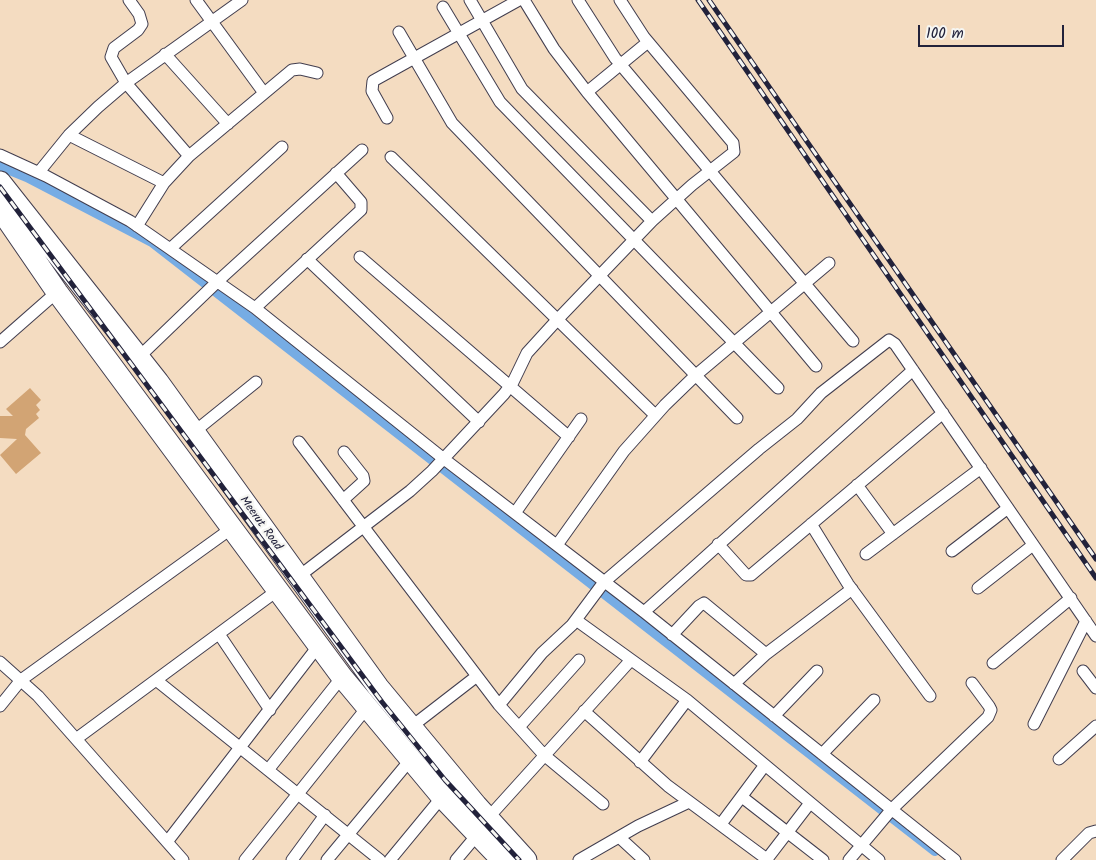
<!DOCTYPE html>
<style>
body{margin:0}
#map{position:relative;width:1096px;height:860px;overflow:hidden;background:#f4dcc1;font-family:Kalam,sans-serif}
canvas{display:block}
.scale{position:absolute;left:918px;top:25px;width:146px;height:22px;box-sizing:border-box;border:2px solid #22223b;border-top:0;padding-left:6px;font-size:15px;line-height:18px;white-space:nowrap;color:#22223b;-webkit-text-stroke:4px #f6f6f2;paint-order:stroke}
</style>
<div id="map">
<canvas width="1096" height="860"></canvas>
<div class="scale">100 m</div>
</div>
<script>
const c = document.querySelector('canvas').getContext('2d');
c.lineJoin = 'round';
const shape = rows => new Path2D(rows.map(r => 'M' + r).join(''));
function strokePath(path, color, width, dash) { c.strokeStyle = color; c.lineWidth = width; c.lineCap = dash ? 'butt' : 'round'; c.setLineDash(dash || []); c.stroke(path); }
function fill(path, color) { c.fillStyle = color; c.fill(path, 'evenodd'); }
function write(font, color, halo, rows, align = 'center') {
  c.font = font + ' Kalam,sans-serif'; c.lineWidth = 4.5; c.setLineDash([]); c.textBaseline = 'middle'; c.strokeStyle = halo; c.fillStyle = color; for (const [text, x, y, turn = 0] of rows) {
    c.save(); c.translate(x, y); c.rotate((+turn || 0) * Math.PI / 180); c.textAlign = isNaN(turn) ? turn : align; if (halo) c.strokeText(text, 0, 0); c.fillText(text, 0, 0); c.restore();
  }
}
const canal = shape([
 [0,166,27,177,152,242,935,851]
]);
const building = shape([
 [30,388,41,400,36,405,40,410,36,414,39,418,26,429,25,435,41,453,16,474,0,455,17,439,0,438,0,416,13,416,6,409]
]);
const street = shape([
 [129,0,139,14,142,24,138,30,114,48,111,57,126,83,189,156],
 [196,0,264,93],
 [470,0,522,89,652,221],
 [524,0,554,49,587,92,816,366],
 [578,0,615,58,853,341],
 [443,7,500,102,778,388],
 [399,32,452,123,737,418],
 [165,54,228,124],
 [587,92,648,42],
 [387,118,372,91,373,81,519,0],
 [69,135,164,183],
 [0,155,46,176,130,221,255,308,444,459,644,612,955,860],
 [391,157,655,415],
 [39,172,69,135,98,107,126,83,242,0],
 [137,226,164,183,189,156,292,70,300,69,317,73],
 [171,248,282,147],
 [360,257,569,437],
 [307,259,479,422],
 [255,308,361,210,361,202,336,173],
 [0,342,57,292],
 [139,357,218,281,362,150],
 [194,432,256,382],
 [299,442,499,705,544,755,603,804],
 [857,485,893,534],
 [343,500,364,481,363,476,344,452],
 [515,513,581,419],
 [811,524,848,584,930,696],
 [718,544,746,575,751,575,943,413],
 [557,545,624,451,665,405,696,375,829,263],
 [952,551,1008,508],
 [866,554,981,468],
 [298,577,410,491,432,471,504,394,513,382,527,353,558,319,652,221,692,185,734,152,733,143,644,37,620,0],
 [978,588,1033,545],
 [644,612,913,370],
 [576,620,687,700,879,860],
 [219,634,270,710],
 [672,635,699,606,704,603,766,654],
 [0,662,38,696,183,860],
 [993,663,1071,598],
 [1083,671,1096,688],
 [156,680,380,860],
 [734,684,766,654,852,589],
 [499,705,542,653,572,625,604,582,759,449,797,419,821,393,889,340,895,344,1096,636],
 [0,706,21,680,232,528],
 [584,711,668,786,768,860],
 [774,716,817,671],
 [1034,724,1086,621],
 [411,727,477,676],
 [519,727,579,660],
 [76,739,278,590],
 [822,754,874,700],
 [1059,759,1096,726],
 [640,762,687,700],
 [268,770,342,677],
 [742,797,823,860],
 [488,818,630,661],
 [721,824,765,765],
 [619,837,644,860],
 [167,842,319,645],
 [767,859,810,803],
 [245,860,369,705],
 [292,860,325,815],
 [327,860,411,759],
 [390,860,442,797],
 [456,860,477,835],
 [579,860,638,826,689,802],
 [849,860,892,809,988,717,991,710,989,706,972,683],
 [1062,860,1089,833,1096,831]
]);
const highway = shape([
 [0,182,158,382,378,687,476,805,526,860],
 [0,209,57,292,342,677,442,797,502,860]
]);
const rail = shape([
 [698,0,1096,578],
 [709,0,1096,559],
 [0,187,382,702,445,780,519,860]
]);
const streetNames = [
 ["Meerut Road",260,524,54]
];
strokePath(canal, '#76ace4', 10);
fill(building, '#d2a474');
strokePath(street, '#423e4f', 13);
strokePath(highway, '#423e4f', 23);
strokePath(street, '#fff', 11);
strokePath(highway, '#fff', 21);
strokePath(rail, '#22223b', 5);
strokePath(rail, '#f6f6f2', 3, [9]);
write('12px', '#22223b', '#f6f6f2', streetNames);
</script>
